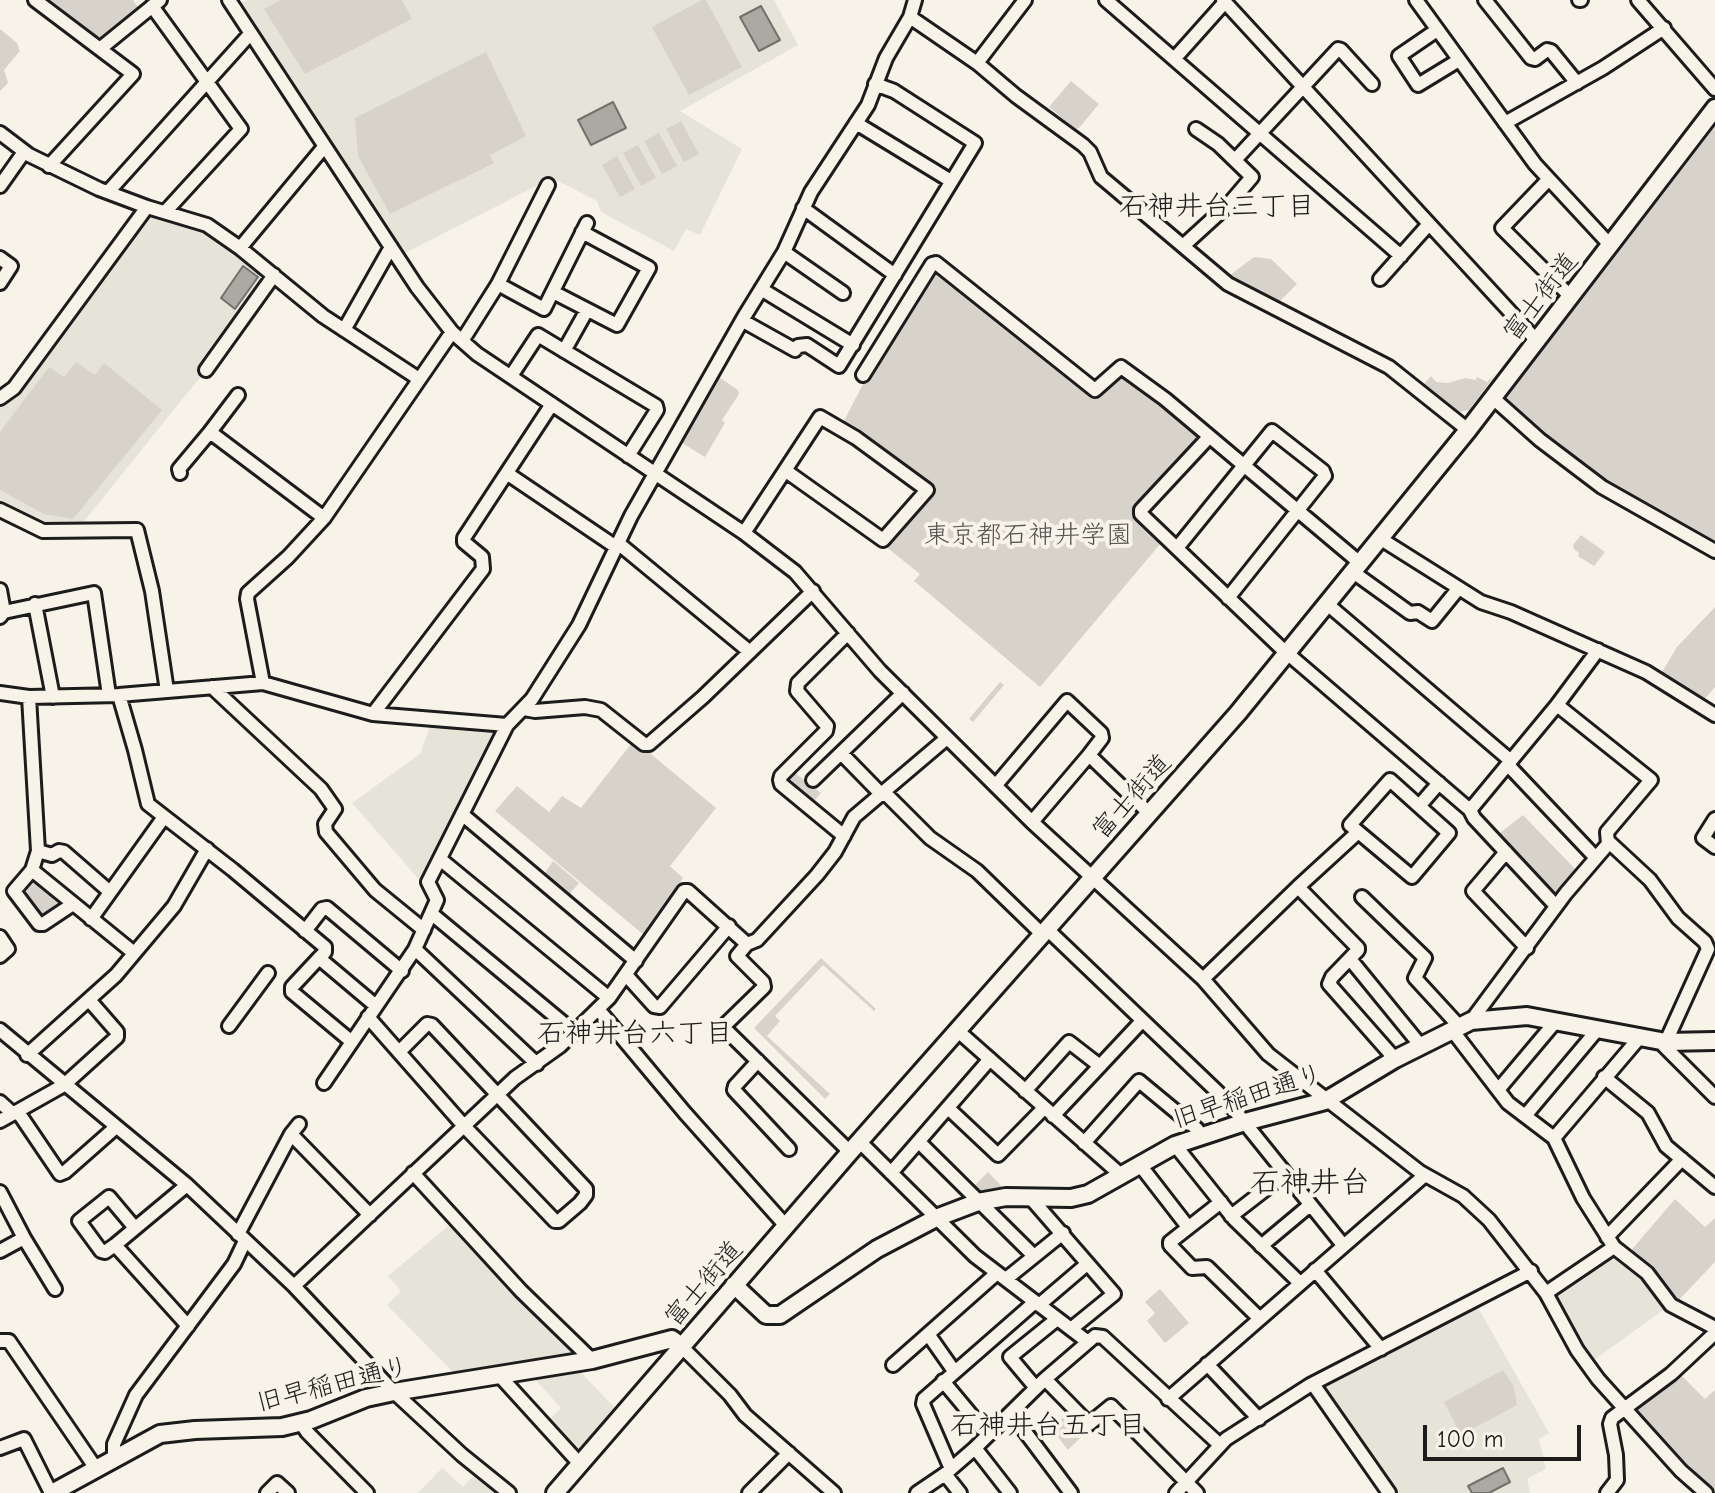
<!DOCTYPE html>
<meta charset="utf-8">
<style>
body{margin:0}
#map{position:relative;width:1715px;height:1493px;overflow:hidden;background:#f7f3e8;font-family:"Comic Neue",sans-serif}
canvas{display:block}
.scale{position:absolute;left:1423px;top:1425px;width:158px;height:36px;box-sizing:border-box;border:4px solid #1c1c1c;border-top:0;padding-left:10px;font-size:24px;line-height:28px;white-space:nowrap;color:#1c1c1c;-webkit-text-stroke:6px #f7f3e8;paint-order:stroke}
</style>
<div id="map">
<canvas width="1715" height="1493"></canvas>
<div class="scale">100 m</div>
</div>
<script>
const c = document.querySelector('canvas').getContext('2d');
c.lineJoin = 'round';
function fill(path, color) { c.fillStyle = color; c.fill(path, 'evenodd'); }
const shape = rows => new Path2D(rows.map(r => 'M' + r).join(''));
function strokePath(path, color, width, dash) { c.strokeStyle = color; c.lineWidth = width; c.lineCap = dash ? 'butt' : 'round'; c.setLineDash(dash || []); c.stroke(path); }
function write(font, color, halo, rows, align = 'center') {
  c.font = font + ' "Comic Neue","Klee One",sans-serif'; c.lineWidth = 8; c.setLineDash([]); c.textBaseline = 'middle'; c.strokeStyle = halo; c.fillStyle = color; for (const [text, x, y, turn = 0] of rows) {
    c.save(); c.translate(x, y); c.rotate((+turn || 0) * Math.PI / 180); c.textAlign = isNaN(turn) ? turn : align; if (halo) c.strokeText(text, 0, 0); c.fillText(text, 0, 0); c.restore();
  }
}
const built = shape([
 [247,0,774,0,798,45,680,111,742,149,700,235,686,229,674,251,601,212,597,201,552,178,401,255,241,3],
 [148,211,206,227,267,273,266,278,205,371,77,530,52,529,0,506,0,402],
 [431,724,498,730,500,734,423,884,352,803,420,754],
 [453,1222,582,1355,569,1360,615,1408,576,1454,547,1422,561,1408,524,1367,458,1377,387,1305,401,1291,388,1276],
 [1610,1255,1618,1257,1642,1275,1667,1307,1593,1361,1555,1295,1556,1291],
 [1477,1306,1549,1433,1539,1439,1546,1469,1527,1479,1530,1493,1395,1493,1324,1388,1325,1384],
 [442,1468,463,1487,475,1474,497,1493,418,1493]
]);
const green = shape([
 [41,0,133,0,140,11,105,40,98,41],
 [281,0,402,0,412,19,305,74,264,9],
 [702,0,706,0,742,67,689,95,652,27],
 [0,29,17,43,20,51,4,70,8,83,0,91],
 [486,52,526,136,490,155,494,163,390,214,358,156,355,118],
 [1071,81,1099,104,1079,128,1075,129,1049,107],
 [681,121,699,154,684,162,666,129],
 [1715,124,1715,545,1603,481,1538,432,1502,400],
 [659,133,677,166,662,174,644,141],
 [638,145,656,178,641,186,623,153],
 [617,156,635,189,620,197,602,165],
 [1254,257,1271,259,1297,284,1280,301,1230,275],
 [939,271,1019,332,1096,397,1119,373,1174,411,1203,438,1133,515,1161,543,1040,687,914,581,920,574,885,546,933,487,842,425,864,382,932,272],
 [76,362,95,375,104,363,162,410,73,519,44,514,0,490,0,432,49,367,64,377],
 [1495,375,1469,410,1459,412,1424,384,1431,376,1436,382,1448,383,1465,378,1476,380,1477,377,1487,382],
 [719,377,738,390,739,394,722,420,725,423,705,457,679,441],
 [1581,535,1605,552,1594,566,1578,556,1579,553,1574,549,1573,545],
 [1715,607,1715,687,1702,702,1662,676,1664,674,1662,672,1677,647],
 [1000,682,1004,685,973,722,969,719],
 [634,740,716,808,670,866,683,878,645,936,495,811,517,786,549,812,562,796,581,808],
 [791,770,821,793,811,805,785,783,784,777],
 [1523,815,1578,872,1553,898,1496,836],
 [553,861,579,883,568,896,546,878,546,871],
 [31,875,68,904,41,921,18,892],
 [821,958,876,1009,874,1011,823,965,775,1016,780,1021,767,1036,830,1094,825,1099,754,1028],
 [988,1172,1007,1192,982,1199,971,1189],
 [1675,1199,1705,1227,1715,1218,1715,1262,1676,1303,1628,1254],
 [1160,1289,1189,1323,1165,1343,1147,1321,1155,1313,1145,1302],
 [1503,1370,1514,1387,1517,1405,1461,1435,1444,1402],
 [1680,1374,1705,1399,1715,1390,1715,1491,1698,1476,1634,1409],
 [1069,1412,1087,1431,1068,1450,1051,1428]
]);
const water = shape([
 [761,6,780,40,759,51,740,17,761,6],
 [613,102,626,128,591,145,578,120,613,102],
 [243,266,258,277,235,309,221,298,243,266],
 [1503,1468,1510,1482,1489,1493,1472,1493,1468,1486,1503,1468]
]);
const minor = shape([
 [35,0,133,74,49,166],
 [229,0,417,287,452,332,477,354,744,533,795,572,880,671,1032,822,1203,979,1268,1054,1420,1172,1463,1196,1489,1220,1546,1293,1577,1350,1598,1379,1681,1471,1706,1493],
 [1106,0,1401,256],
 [1223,0,1537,341],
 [1416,0,1535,164,1611,246],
 [1485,0,1531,58,1535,59,1547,50,1551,51,1577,83],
 [1579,0,1581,0],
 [1638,0,1715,89],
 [152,6,241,129,166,211],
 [910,17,977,63,1016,96,1083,145,1090,152,1101,177,1107,182,1228,284,1389,367,1468,430],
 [1437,30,1399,56,1418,85,1459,60],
 [101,48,160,0],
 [1175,58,1225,2],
 [977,63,1025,0],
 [856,123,951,181],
 [1505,123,1603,68,1664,28],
 [0,133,29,155,99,189,147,207,207,225,240,248,323,316,419,379],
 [1235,160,1338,49,1341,50,1372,84],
 [1548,180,1502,228,1571,297],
 [0,186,24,152],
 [108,192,250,34],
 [803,208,895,275],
 [1183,246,1229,204,1252,177,1218,144,1196,129],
 [240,248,324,147],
 [784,252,843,293],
 [0,258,11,266,0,283],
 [1380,279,1429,224],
 [498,284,544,309,587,223],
 [761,289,853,345],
 [553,292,617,325,649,268,582,232],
 [743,321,795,350,798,346,807,345,839,366,975,143,894,91,875,84],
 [344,330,391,247],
 [462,341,498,284,548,185],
 [564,351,587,310],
 [206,370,274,275],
 [863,375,932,264,936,263,1095,390,1121,367,1165,399,1360,563],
 [511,376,538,335,656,406,657,410,628,456],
 [0,398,14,388,147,207],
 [1493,398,1540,440,1602,487,1715,551],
 [210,432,238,395],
 [1209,437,1141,510,1141,514,1280,647,1470,810,1474,818,1556,906],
 [180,473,179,469,210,432,324,518],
 [508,474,616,547],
 [0,510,43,531,137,530,152,591,167,691],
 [744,533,820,417,856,438,927,490,883,540,786,471],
 [1381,539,1481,602,1511,612,1646,672,1715,715],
 [618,543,750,652],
 [1177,548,1272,431,1323,471,1325,476,1228,598],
 [1353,572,1410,613,1418,612,1432,621,1458,589],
 [0,590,4,612,0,617],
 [1326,603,1511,761],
 [35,604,53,697],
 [4,612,94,593,109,695],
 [263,683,247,599,248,593,288,557,324,518,452,332],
 [212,687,321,789,335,809,325,824,326,832,375,890,424,930],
 [0,693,29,697,119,695,263,683,373,714,507,725],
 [119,695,135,750,148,804,233,870,325,947,325,952,319,958],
 [29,697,38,851,32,870,134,953],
 [524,709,535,711,585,707,601,710,644,744,649,744,703,697,813,591],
 [373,714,483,569,482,557,464,542,464,538,552,404],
 [841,753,882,795],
 [1089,755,1150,814],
 [1508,765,1596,858],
 [813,780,903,693],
 [1390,780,1449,833,1412,877,1350,825,1390,780],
 [996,785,1067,701,1101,733,1102,738,1089,755,1032,822],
 [885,793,930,838,977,871,1043,935],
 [1420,805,1439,783],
 [1470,810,1557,705,1598,650],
 [463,815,636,961],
 [1715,819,1703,838,1715,847],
 [844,836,781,784,780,780,781,776,826,731,827,726,797,691,798,683,848,633],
 [1609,842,1650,880,1678,918,1705,942,1708,949,1664,1046,1715,1097],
 [38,851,52,855,59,851,64,852,110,892],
 [1506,852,1473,891,1527,948],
 [440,859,609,998],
 [32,870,14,891,39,924,43,924,73,904],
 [1298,887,1357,833],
 [1362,897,1425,958,1415,978,1459,1026],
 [432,914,574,1032],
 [91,919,164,817],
 [1048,930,1228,1102,1343,1245],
 [305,931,322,909,327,908,402,971],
 [0,937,8,949,0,956],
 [415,949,537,1064],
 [1350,959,1421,1046],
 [627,976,654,1006,660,1007,729,926],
 [1203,979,1298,887,1358,948,1358,950,1332,977,1329,984,1395,1059],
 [598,1009,685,1113,786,1226],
 [368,1017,464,1126,555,1221,559,1221,580,1203,586,1195,586,1189,432,1025,427,1024,399,1052],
 [1471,1021,1566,893,1608,844,1607,832,1651,780,1557,705],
 [229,1026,268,973],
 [0,1030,187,1185,294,1286,394,1392,462,1455,509,1493],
 [1452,1030,1508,1103,1554,1138,1583,1198,1614,1247,1647,1273,1671,1305,1715,1328],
 [958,1031,1121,1175],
 [352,1042,292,992,292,987,319,958,376,1006],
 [27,1055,116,975,174,906,207,849],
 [758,1061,735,1086,734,1090,789,1149],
 [1604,1077,1648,1113,1666,1146,1715,1187],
 [324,1083,415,949,437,900,428,882,507,725,532,699,579,625,631,516,744,317,784,252,811,192,868,105,886,58,910,17,915,0],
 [1498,1090,1556,1021],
 [1025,1091,1069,1042,1100,1066],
 [0,1102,13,1114],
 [948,1108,998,1155,1044,1108],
 [18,1112,60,1174,65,1172,116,1127],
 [1053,1116,1142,1021],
 [1525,1116,1598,1029],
 [0,1121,64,1085,117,1037,117,1032,90,1001],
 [291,1134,370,1215],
 [1554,1138,1640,1037],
 [859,1141,975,1256,1088,1342],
 [919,1142,1034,1256],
 [1084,1143,1139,1081,1197,1129,1200,1135],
 [1175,1145,1234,1219,1300,1283],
 [850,1152,725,1029,726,1024,764,987,763,982,737,956,747,944,757,940,817,875,835,852,854,817,947,738],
 [1140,1165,1188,1227],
 [413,1173,521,1291,592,1360],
 [891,1173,990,1059],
 [0,1192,24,1238,55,1289],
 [1029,1196,1114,1294,1071,1329],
 [1221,1202,1170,1242,1170,1245,1192,1268,1207,1267,1259,1318],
 [1231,1216,1284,1175],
 [135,1228,109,1197,79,1221,101,1251,105,1252,115,1245,187,1185],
 [238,1234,291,1134,299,1124],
 [1607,1237,1682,1159],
 [115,1245,188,1326],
 [1261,1246,1310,1205],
 [0,1251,24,1238],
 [1315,1270,1381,1349],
 [1006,1279,1063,1233],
 [294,1286,515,1078,560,1046,609,998,684,891,688,891,747,944],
 [1546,1293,1614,1247],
 [1039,1305,1087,1264],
 [928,1334,954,1371],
 [0,1341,9,1341,97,1470],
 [681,1346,730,1395,745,1415,834,1493],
 [1207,1364,1259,1419],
 [893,1365,997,1273],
 [499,1375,580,1464],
 [1045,1379,1089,1424,1111,1406,1197,1493],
 [943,1381,988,1435],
 [1313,1384,1389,1493],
 [1036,1388,1010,1357,1057,1319],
 [1168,1399,1425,1175],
 [1011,1413,1071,1493],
 [301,1423,307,1432,367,1493],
 [0,1448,24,1439,51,1493],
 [975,1448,1010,1493],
 [114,1460,114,1444,136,1395,234,1264,245,1241],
 [951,1469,923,1404,924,1399,1035,1302],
 [945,1474,960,1493],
 [267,1493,277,1483,288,1493],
 [749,1493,789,1453],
 [917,1493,945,1474,975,1448,1045,1379,1095,1336,1103,1337,1220,1445],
 [1176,1493,1226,1439,1310,1385,1531,1271],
 [1607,1493,1617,1480,1616,1455,1610,1424,1612,1418,1671,1374,1715,1333]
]);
const major = shape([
 [734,1285,766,1315,780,1315,877,1249,936,1218,978,1202,1006,1197,1071,1198,1088,1194,1175,1145,1245,1122,1325,1101,1395,1059,1471,1021,1527,1016,1666,1042,1715,1041],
 [52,1493,160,1434,195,1430,282,1427,311,1420,366,1398,394,1392,592,1360,672,1339,681,1346],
 [555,1493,850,1152,1238,713,1468,430,1715,108]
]);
const streetNames = [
 ["富士街道",1541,297,-52],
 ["富士街道",1132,797,-48],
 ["旧早稲田通り",1248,1097,-18],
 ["富士街道",704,1284,-49],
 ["旧早稲田通り",333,1385,-14]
];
const parkNames = [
 ["東京都石神井学園",1028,536]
];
const neighbourhoodNames = [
 ["石神井台三丁目",1217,207],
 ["石神井台六丁目",635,1034],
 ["石神井台五丁目",1048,1426]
];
const quarterNames = [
 ["石神井台",1310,1184]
];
fill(built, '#e6e3d9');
fill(green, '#d7d3cb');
fill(water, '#aca9a2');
strokePath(water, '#72716c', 2);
strokePath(minor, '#1c1c1c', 18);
strokePath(major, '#1c1c1c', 22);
strokePath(minor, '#f7f3e8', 12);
strokePath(major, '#f7f3e8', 16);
write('26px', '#1c1c1c', '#f7f3e8', streetNames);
write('26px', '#545351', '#f7f3e8', parkNames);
write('28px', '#1c1c1c', '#f7f3e8', neighbourhoodNames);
write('30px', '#1c1c1c', '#f7f3e8', quarterNames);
</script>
